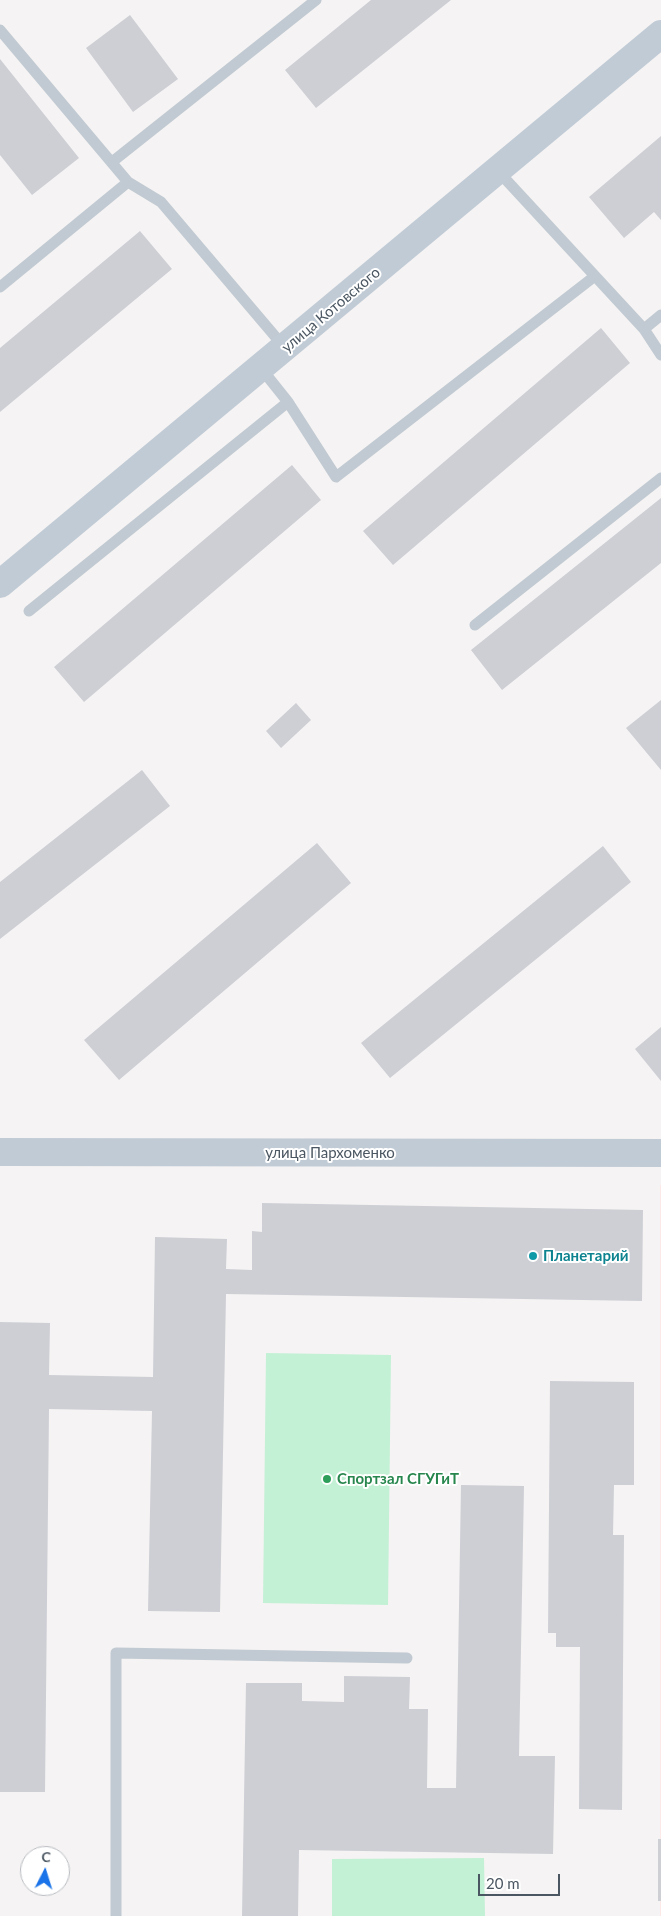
<!DOCTYPE html>
<meta charset="utf-8">
<style>
body{margin:0}
#map{position:relative;width:661px;height:1916px;overflow:hidden;background:#f5f3f3;font-family:Lato,sans-serif}
canvas{display:block}
.north{position:absolute;left:20px;top:1846px;width:50px;height:50px;box-sizing:border-box;background:#fff;border:1px solid #b7bbc0;border-radius:50%;rotate:5deg;font-size:14px;font-weight:700;line-height:20px;text-align:center;color:#4a5661}
.north::after{content:'';display:block;margin:auto;width:18px;height:22px;background:#1a73e8;clip-path:polygon(50% 0,100% 100%,50% 72%,0 100%)}
.scale{position:absolute;left:478px;top:1874px;width:82px;height:22px;box-sizing:border-box;border:2px solid #4a5661;border-top:0;padding-left:6px;font-size:15px;line-height:18px;white-space:nowrap;color:#4a5661;-webkit-text-stroke:4px #fff;paint-order:stroke}
</style>
<div id="map">
<canvas width="661" height="1916"></canvas>
<div class="north">С</div>
<div class="scale">20 m</div>
</div>
<script>
const c = document.querySelector('canvas').getContext('2d');
c.lineJoin = 'round';
function fill(path, color) { c.fillStyle = color; c.fill(path, 'evenodd'); }
const shape = rows => new Path2D(rows.map(r => 'M' + r).join(''));
function strokePath(path, color, width, dash) { c.strokeStyle = color; c.lineWidth = width; c.lineCap = dash ? 'butt' : 'round'; c.setLineDash(dash || []); c.stroke(path); }
function write(font, color, halo, rows, align = 'center') {
  c.font = font + ' Lato,sans-serif'; c.lineWidth = 4; c.setLineDash([]); c.textBaseline = 'middle'; c.strokeStyle = halo; c.fillStyle = color; for (const [text, x, y, turn = 0] of rows) {
    c.save(); c.translate(x, y); c.rotate((+turn || 0) * Math.PI / 180); c.textAlign = isNaN(turn) ? turn : align; if (halo) c.strokeText(text, 0, 0); c.fillText(text, 0, 0); c.restore();
  }
}
const medical = shape([
 [660,1185,661,1185,661,1916,660,1916]
]);
const green = shape([
 [266,1353,391,1355,388,1605,263,1603],
 [484,1858,485,1916,332,1916,332,1859]
]);
const building = shape([
 [371,0,451,0,316,108,285,70],
 [130,15,178,79,133,112,86,48],
 [0,59,79,158,32,195,0,155],
 [661,136,661,220,654,212,624,238,589,197],
 [140,231,172,269,0,412,0,348],
 [601,328,630,363,393,565,363,531],
 [292,465,321,500,84,702,54,667],
 [661,498,661,563,502,690,471,650],
 [661,700,661,770,626,728],
 [296,703,311,720,281,748,266,731],
 [142,770,170,806,0,939,0,882],
 [317,843,351,883,119,1080,84,1040],
 [603,846,631,882,390,1078,361,1043],
 [661,1027,661,1081,635,1049],
 [262,1203,643,1210,642,1301,226,1294,220,1612,148,1611,152,1411,49,1409,45,1792,0,1792,0,1322,50,1323,49,1375,153,1377,155,1237,227,1239,226,1269,252,1270,252,1231,262,1232],
 [550,1381,634,1382,634,1485,614,1485,613,1535,624,1535,622,1810,579,1809,580,1647,556,1647,556,1633,548,1633],
 [461,1485,524,1486,519,1756,555,1756,553,1854,299,1850,298,1916,242,1916,246,1683,302,1683,302,1701,344,1702,344,1676,410,1677,409,1709,428,1709,427,1788,456,1788],
 [658,1839,661,1839,661,1901,658,1901]
]);
const lane = shape([
 [0,30,128,182,161,202,285,348],
 [112,162,316,0],
 [497,170,644,329,661,355],
 [0,287,128,182],
 [644,329,661,315],
 [288,402,336,477,595,276],
 [29,611,288,402,260,367],
 [475,625,661,478],
 [116,1916,116,1653,407,1658]
]);
const secondary = shape([
 [0,584,661,34],
 [0,1152,661,1153]
]);
const markers = [
 [533,1256,5,"#0f9aa8"],
 [327,1479,5,"#2e9e5b"]
];
const streetNames = [
 ["улица Котовского",331,310,-40],
 ["улица Пархоменко",330,1153]
];
const cultureNames = [
 ["Планетарий",543,1256]
];
const leisureNames = [
 ["Спортзал СГУГиТ",337,1479]
];
fill(medical, '#fce8e6');
fill(green, '#c3f1d5');
fill(building, '#cdcfd5');
strokePath(lane, '#c1cad2', 11);
strokePath(secondary, '#c1cbd6', 28);
for (const [x, y, r, color] of markers) { const dot = new Path2D(); dot.arc(x, y, r, 0, 2 * Math.PI); c.fillStyle = color; c.fill(dot); strokePath(dot, '#fff', 2); }
write('15px', '#4a5661', '#fff', streetNames);
write('bold 15px', '#0d838f', '#fff', cultureNames, 'left');
write('bold 15px', '#27864d', '#fff', leisureNames, 'left');
</script>
